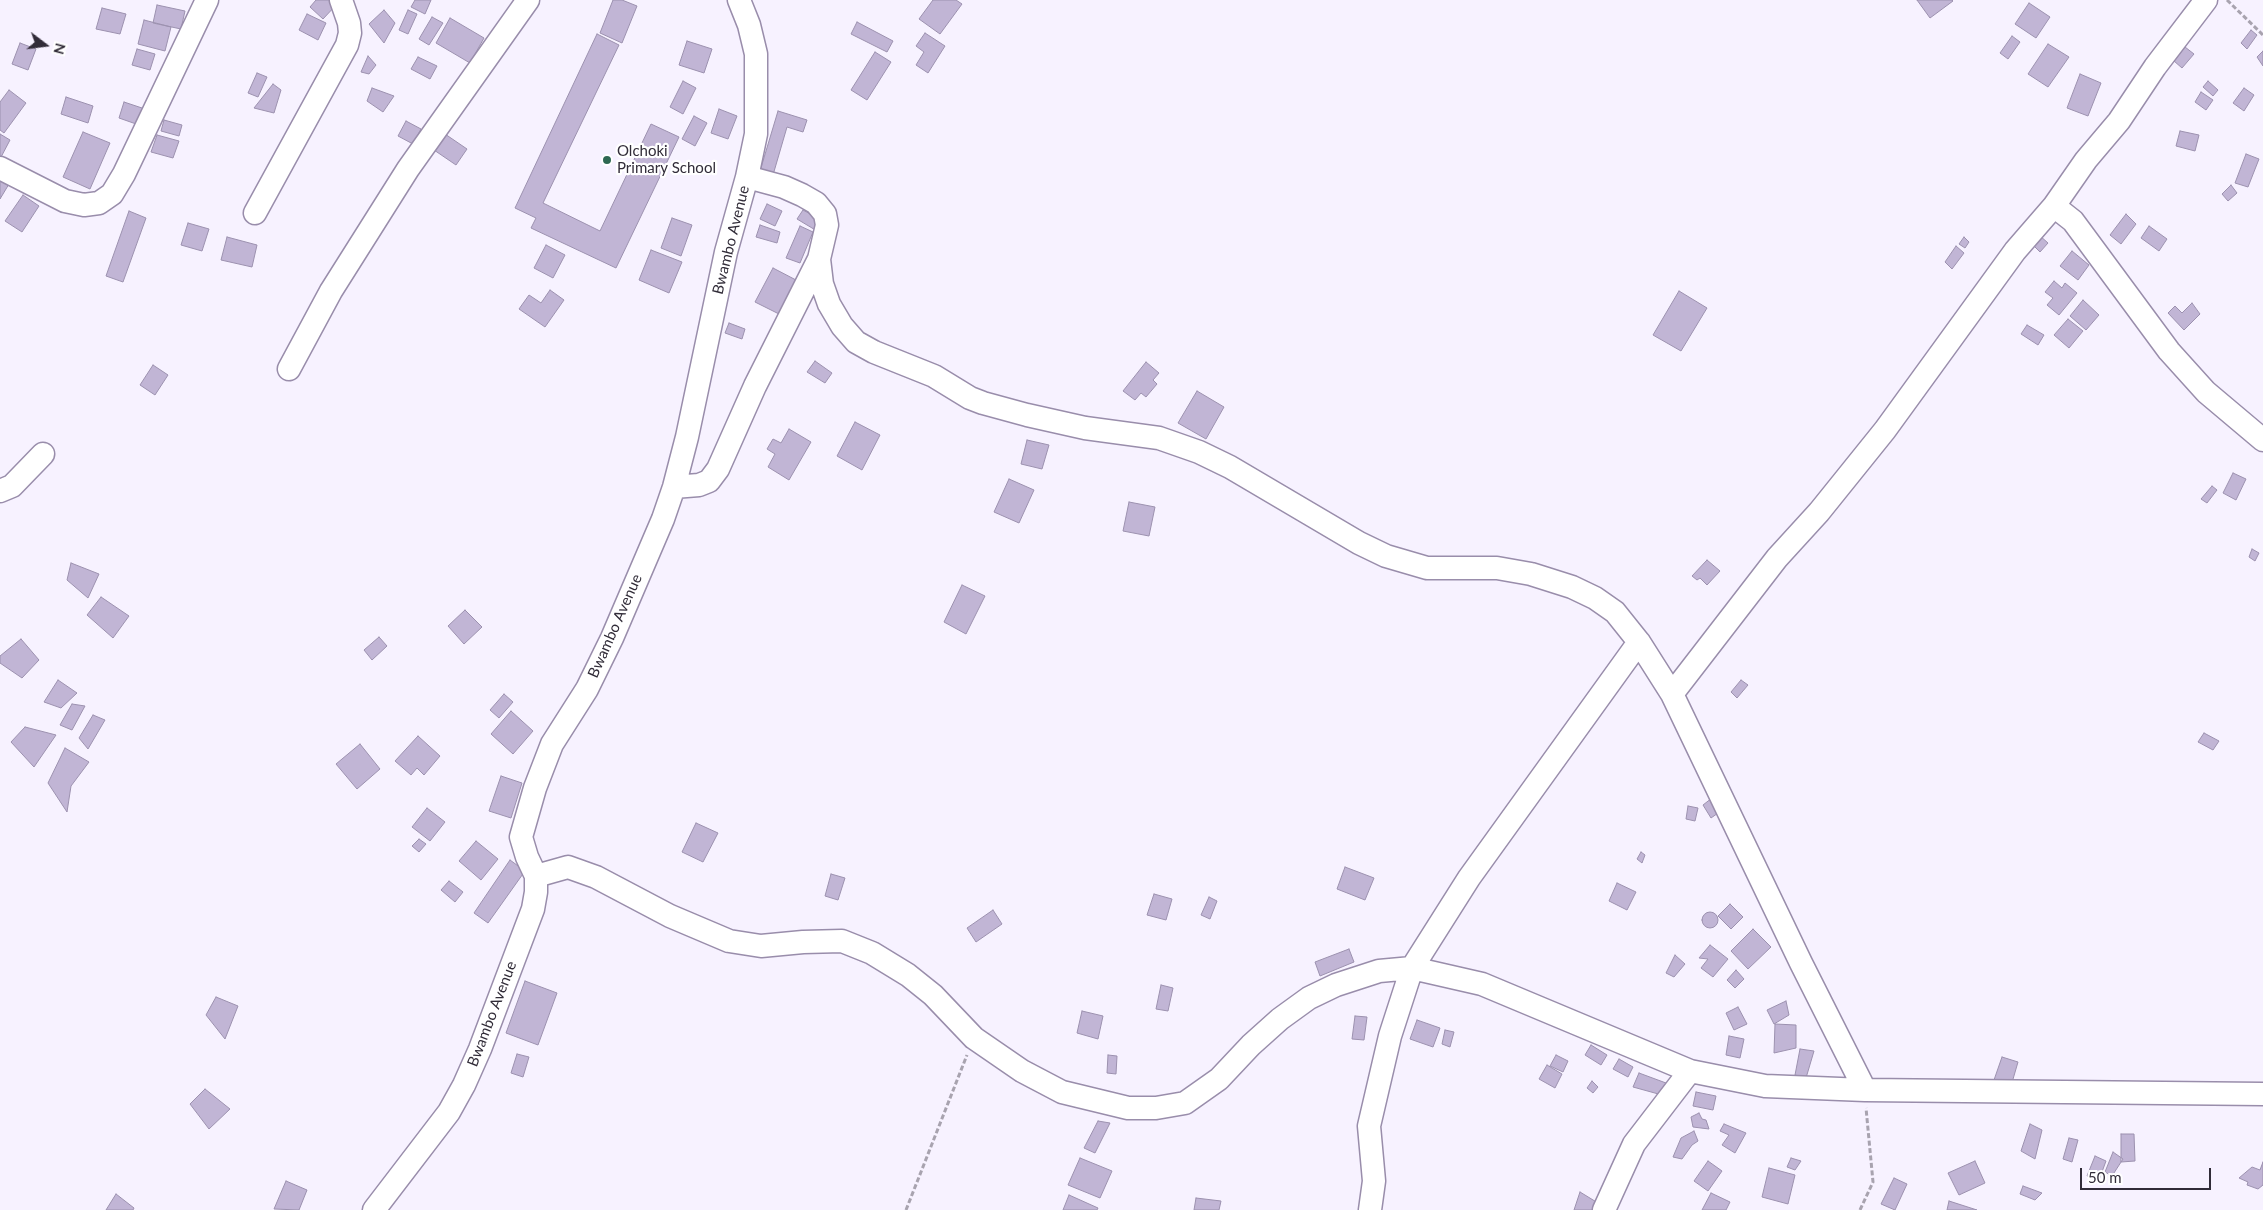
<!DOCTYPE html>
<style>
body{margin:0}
#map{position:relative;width:2263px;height:1210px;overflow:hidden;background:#f7f2ff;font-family:Lato,sans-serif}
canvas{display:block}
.north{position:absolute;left:20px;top:20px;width:50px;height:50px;-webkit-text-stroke:4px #fff;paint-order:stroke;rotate:105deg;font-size:14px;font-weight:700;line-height:20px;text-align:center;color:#312c38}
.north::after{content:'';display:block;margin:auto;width:18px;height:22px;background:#312c38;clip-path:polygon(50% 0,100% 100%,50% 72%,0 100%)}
.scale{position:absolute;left:2080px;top:1168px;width:131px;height:22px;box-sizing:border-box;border:2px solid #312c38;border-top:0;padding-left:6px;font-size:15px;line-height:18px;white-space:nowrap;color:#312c38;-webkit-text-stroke:4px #fff;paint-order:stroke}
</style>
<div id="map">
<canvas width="2263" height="1210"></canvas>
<div class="north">N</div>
<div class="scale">50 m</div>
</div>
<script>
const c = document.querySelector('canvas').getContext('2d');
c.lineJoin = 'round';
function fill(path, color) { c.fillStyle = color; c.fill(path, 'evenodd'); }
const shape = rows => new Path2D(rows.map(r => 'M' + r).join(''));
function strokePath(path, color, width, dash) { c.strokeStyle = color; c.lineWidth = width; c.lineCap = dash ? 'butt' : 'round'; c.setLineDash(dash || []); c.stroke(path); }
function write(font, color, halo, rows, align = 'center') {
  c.font = font + ' Lato,sans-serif'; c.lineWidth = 4.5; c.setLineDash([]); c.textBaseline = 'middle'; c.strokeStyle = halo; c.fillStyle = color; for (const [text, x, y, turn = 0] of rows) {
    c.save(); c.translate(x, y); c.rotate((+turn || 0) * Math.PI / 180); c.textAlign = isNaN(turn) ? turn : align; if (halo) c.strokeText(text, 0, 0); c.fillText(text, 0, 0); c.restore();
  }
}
const building = shape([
 [316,0,332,0,337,4,323,19,310,7,316,0],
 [415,0,431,0,425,14,411,7,415,0],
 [613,0,622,0,637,6,622,43,600,33,613,0],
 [933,0,956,0,962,4,940,34,919,19,933,0],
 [1917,0,1952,0,1953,1,1930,18,1917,0],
 [2029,3,2050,17,2036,38,2015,24,2029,3],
 [157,5,185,11,181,29,153,23,157,5],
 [102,8,126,14,120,34,96,29,102,8],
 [384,10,395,23,384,43,369,24,384,10],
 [408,10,417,14,408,34,399,30,408,10],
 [307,14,326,23,318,40,299,30,307,14],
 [432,17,443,23,429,45,419,39,432,17],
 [450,18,484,38,470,63,436,43,450,18],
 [144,20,171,27,165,51,138,44,144,20],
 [857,22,893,41,887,52,851,34,857,22],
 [2251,30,2257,35,2247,49,2241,43,2251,30],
 [925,33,945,46,928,73,916,65,924,52,916,46,925,33],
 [597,34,619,45,543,203,600,231,651,124,679,137,616,268,531,228,536,218,515,208,597,34],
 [2012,36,2020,42,2008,59,2000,53,2012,36],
 [687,41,712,49,704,73,679,65,687,41],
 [20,43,36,49,28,70,12,64,20,43],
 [2048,44,2069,57,2048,87,2028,74,2048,44],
 [2185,47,2194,54,2182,68,2174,61,2185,47],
 [137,49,155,54,150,70,132,65,137,49],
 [2263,51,2263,66,2257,57,2263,51],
 [875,52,891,62,867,100,851,90,875,52],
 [368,56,376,65,369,74,361,72,368,56],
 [418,57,437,66,430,79,411,69,418,57],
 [257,73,267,77,258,97,248,93,257,73],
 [2080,74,2101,83,2088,116,2067,108,2080,74],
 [683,81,696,88,683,114,670,107,683,81],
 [2208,81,2218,90,2213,96,2203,87,2208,81],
 [273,84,281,90,274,113,254,108,273,84],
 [372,88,394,96,383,112,367,101,372,88],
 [2244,88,2254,95,2244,111,2233,103,2244,88],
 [9,90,26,103,4,133,0,130,0,102,9,90],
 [2201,92,2213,100,2206,110,2195,102,2201,92],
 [66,97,93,106,88,123,61,114,66,97],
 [124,102,145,109,139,125,119,118,124,102],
 [719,109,737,116,728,139,711,133,719,109],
 [778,111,807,120,803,132,787,127,773,175,760,171,778,111],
 [694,116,707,123,695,146,682,139,694,116],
 [164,120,182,125,179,136,161,131,164,120],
 [406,121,421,129,413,144,398,136,406,121],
 [2180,131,2199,135,2195,151,2176,146,2180,131],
 [83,132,110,143,90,189,63,177,83,132],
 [0,134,10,140,0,159,0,134],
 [445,134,467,149,456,165,434,150,445,134],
 [157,135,179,141,173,158,151,152,157,135],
 [2246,154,2259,159,2248,187,2235,183,2246,154],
 [0,179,9,184,0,199,0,179],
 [2231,185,2237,193,2228,201,2222,194,2231,185],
 [23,195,39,206,22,232,5,221,23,195],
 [767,204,782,211,775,226,760,219,767,204],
 [803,210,823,221,817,231,797,219,803,210],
 [129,211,146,218,123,282,106,276,129,211],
 [2126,214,2136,224,2121,244,2110,235,2126,214],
 [672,218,692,225,681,256,661,248,672,218],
 [188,223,209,229,202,251,181,245,188,223],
 [760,225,780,232,777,243,756,237,760,225],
 [800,226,813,232,800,263,786,258,800,226],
 [2149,226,2167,239,2159,251,2141,238,2149,226],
 [2039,235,2048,243,2040,252,2031,243,2039,235],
 [227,237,257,245,252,267,221,260,227,237],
 [1964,237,1969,242,1965,248,1959,244,1964,237],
 [546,245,565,255,553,278,534,268,546,245],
 [1956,246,1964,253,1952,269,1945,262,1956,246],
 [651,250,682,262,669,293,639,280,651,250],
 [2072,251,2089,265,2078,280,2060,266,2072,251],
 [773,268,796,280,779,314,755,302,773,268],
 [2054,281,2062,288,2065,283,2077,293,2059,315,2047,305,2053,298,2045,292,2054,281],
 [550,290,564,300,545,327,519,309,529,295,541,303,550,290],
 [1679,291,1707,308,1681,351,1653,335,1679,291],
 [2083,300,2099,315,2086,330,2070,316,2083,300],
 [2192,303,2200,314,2184,330,2168,313,2175,306,2182,313,2192,303],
 [2068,319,2083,331,2069,348,2054,335,2068,319],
 [729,323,745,329,742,339,725,333,729,323],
 [2027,325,2044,335,2038,345,2021,334,2027,325],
 [815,361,832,373,825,383,807,372,815,361],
 [1146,362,1159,373,1153,380,1157,384,1146,397,1141,393,1135,400,1123,391,1146,362],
 [153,365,168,375,155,395,140,385,153,365],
 [1197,391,1224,407,1206,439,1178,423,1197,391],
 [855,422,880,435,862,470,837,456,855,422],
 [789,429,811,442,789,480,768,467,775,454,767,449,773,439,781,443,789,429],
 [1027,440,1049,445,1042,469,1021,464,1027,440],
 [2233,473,2246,479,2236,500,2223,493,2233,473],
 [1009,479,1034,490,1019,523,994,512,1009,479],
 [2212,486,2217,490,2207,503,2201,499,2212,486],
 [1129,502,1155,507,1149,536,1123,531,1129,502],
 [2252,549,2259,553,2255,561,2249,557,2252,549],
 [1707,560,1720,571,1707,585,1700,578,1697,580,1692,576,1707,560],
 [71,563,99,574,88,598,67,580,71,563],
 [962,585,985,596,966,634,944,622,962,585],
 [101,597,129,616,113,638,87,615,101,597],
 [465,610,482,627,464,644,448,626,465,610],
 [379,637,387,646,372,660,364,650,379,637],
 [21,639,39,660,22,678,0,663,0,656,21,639],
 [58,680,77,693,61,708,44,702,58,680],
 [1741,680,1748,685,1737,698,1731,692,1741,680],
 [504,694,513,702,499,718,490,710,504,694],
 [72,704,85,706,72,730,60,725,72,704],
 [511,711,533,731,513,754,491,734,511,711],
 [93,715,105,720,88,749,79,738,93,715],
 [25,727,56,735,34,767,11,742,25,727],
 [2204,733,2219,741,2213,750,2198,742,2204,733],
 [418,736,440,756,424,775,417,768,411,775,395,761,418,736],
 [360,744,380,769,357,789,336,764,360,744],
 [65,748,89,762,71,786,67,812,48,783,65,748],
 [501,776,522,783,511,818,489,811,501,776],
 [1712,798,1721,811,1711,818,1703,805,1712,798],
 [1688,806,1698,808,1695,821,1686,819,1688,806],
 [427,808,445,822,430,841,412,827,427,808],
 [696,823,718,833,703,862,682,852,696,823],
 [419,839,426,844,419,852,412,846,419,839],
 [476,841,498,859,481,880,459,861,476,841],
 [1641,852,1645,855,1642,863,1637,859,1641,852],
 [510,860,525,871,488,923,474,913,510,860],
 [1345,867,1374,878,1365,900,1337,889,1345,867],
 [831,874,845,878,838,900,825,896,831,874],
 [449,881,463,892,455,902,441,890,449,881],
 [1617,883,1636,892,1627,910,1609,901,1617,883],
 [1154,894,1172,899,1166,920,1147,915,1154,894],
 [1209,897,1217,901,1210,919,1201,915,1209,897],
 [1730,904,1743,917,1731,929,1718,916,1730,904],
 [993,910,1002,924,976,942,967,928,993,910],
 '1702 920a8 8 0 1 1 16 0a8 8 0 1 1-16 0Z',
 [1753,929,1771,947,1748,969,1731,951,1753,929],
 [1710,945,1728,959,1713,977,1701,968,1708,959,1699,958,1710,945],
 [1349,949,1354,962,1320,976,1315,962,1349,949],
 [1675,955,1685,964,1674,977,1666,973,1675,955],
 [1736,970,1744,979,1735,988,1727,980,1736,970],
 [525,981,557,993,538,1045,506,1033,525,981],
 [1161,985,1173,988,1168,1011,1156,1009,1161,985],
 [216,997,238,1006,225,1039,206,1015,216,997],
 [1786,1001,1789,1015,1774,1024,1767,1010,1786,1001],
 [1738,1007,1747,1024,1734,1030,1726,1013,1738,1007],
 [1082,1011,1103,1016,1098,1039,1077,1033,1082,1011],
 [1355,1016,1367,1017,1364,1040,1352,1039,1355,1016],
 [1417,1020,1440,1028,1433,1047,1410,1039,1417,1020],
 [1775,1024,1796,1025,1796,1048,1774,1053,1775,1024],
 [1445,1030,1454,1032,1450,1047,1442,1044,1445,1030],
 [1729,1036,1744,1039,1740,1058,1726,1055,1729,1036],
 [1591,1045,1607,1055,1601,1065,1585,1055,1591,1045],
 [1800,1049,1814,1051,1806,1078,1795,1075,1800,1049],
 [517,1054,529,1057,523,1077,511,1073,517,1054],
 [1108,1055,1117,1056,1116,1074,1107,1073,1108,1055],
 [1556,1055,1568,1061,1563,1072,1550,1066,1556,1055],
 [2002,1057,2018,1062,2011,1086,1994,1080,2002,1057],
 [1619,1059,1633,1067,1628,1077,1613,1069,1619,1059],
 [1547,1065,1562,1074,1555,1088,1539,1079,1547,1065],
 [1639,1073,1666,1083,1662,1095,1633,1087,1639,1073],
 [1592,1081,1598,1087,1593,1093,1587,1088,1592,1081],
 [205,1089,230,1109,209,1129,190,1104,205,1089],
 [1696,1092,1716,1096,1713,1110,1693,1106,1696,1092],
 [1699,1113,1702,1119,1706,1120,1709,1129,1693,1127,1691,1117,1699,1113],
 [1098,1121,1110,1123,1095,1153,1084,1148,1098,1121],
 [1724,1124,1746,1133,1735,1153,1722,1145,1729,1135,1720,1131,1724,1124],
 [2030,1124,2042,1130,2035,1159,2021,1151,2030,1124],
 [1694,1131,1698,1141,1692,1145,1682,1159,1673,1157,1681,1138,1694,1131],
 [2121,1134,2134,1134,2135,1161,2121,1162,2121,1134],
 [2069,1138,2078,1140,2072,1162,2063,1159,2069,1138],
 [2113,1152,2123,1159,2112,1176,2105,1172,2113,1152],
 [2095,1156,2106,1161,2099,1180,2087,1176,2095,1156],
 [1080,1158,1112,1171,1100,1198,1068,1185,1080,1158],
 [1791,1158,1801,1161,1795,1170,1787,1167,1791,1158],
 [1708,1161,1722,1171,1708,1191,1694,1181,1708,1161],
 [1975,1161,1985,1183,1959,1195,1948,1173,1975,1161],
 [2263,1162,2263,1185,2258,1189,2247,1185,2248,1182,2239,1178,2252,1167,2260,1170,2263,1162],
 [1769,1168,1795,1175,1788,1204,1762,1197,1769,1168],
 [1894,1178,1907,1184,1895,1210,1881,1204,1894,1178],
 [286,1181,307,1190,299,1210,274,1209,286,1181],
 [2023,1186,2042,1193,2035,1200,2020,1194,2023,1186],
 [1580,1192,1598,1203,1595,1210,1574,1210,1580,1192],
 [1711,1193,1730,1202,1726,1210,1702,1210,1711,1193],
 [116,1194,134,1208,133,1210,106,1210,116,1194],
 [1069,1195,1098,1208,1097,1210,1063,1210,1069,1195],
 [1196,1198,1221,1201,1219,1210,1194,1210,1196,1198],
 [1949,1201,1977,1210,1947,1210,1949,1201]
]);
const path = shape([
 [2227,0,2263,35],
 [906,1210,967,1055],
 [1860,1210,1873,1182,1866,1108]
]);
const minor = shape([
 [0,168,65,201,84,205,99,203,112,194,124,174,207,0],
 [747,177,784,187,802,195,816,203,825,214,827,225,819,259,822,284,829,304,842,326,856,342,874,352,934,376,970,398,983,403,1027,415,1085,428,1159,438,1199,452,1230,467,1359,543,1386,556,1427,568,1497,568,1531,574,1572,587,1595,598,1615,612,1639,642,1672,694,1801,963,1865,1090],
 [2054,206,2073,221,2169,351,2206,392,2263,440],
 [255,213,347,45,350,33,349,23,341,0],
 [289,369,331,291,408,169,528,0],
 [674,487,699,485,709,481,718,469,755,386,819,259],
 [0,491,12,486,43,454],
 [1672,694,1777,558,1819,512,1885,430,2015,251,2054,206,2086,160,2119,121,2155,67,2206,0],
 [536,876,568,867,596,877,670,916,729,941,761,946,803,942,842,941,872,953,908,975,933,995,974,1038,1022,1071,1062,1092,1128,1108,1156,1108,1185,1103,1219,1079,1251,1045,1280,1019,1309,998,1336,985,1379,971,1412,968,1482,984,1690,1071,1765,1086,1865,1090,2263,1094],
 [374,1210,449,1112,464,1085,480,1049,533,909,536,892,536,876,527,857,521,837,535,788,552,744,587,689,612,638,663,519,674,487,687,437,726,252,747,177,756,134,756,54,749,25,739,0],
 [1370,1210,1374,1181,1369,1126,1390,1036,1412,968,1469,878,1639,642],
 [1604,1210,1634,1144,1690,1071]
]);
const markers = [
 [607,160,5,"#2e6852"]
];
const poiNames = [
 ["Olchoki",617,151],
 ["Primary School",617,168]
];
const streetNames = [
 ["Bwambo Avenue",731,240,-76],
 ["Bwambo Avenue",615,626,-66],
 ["Bwambo Avenue",492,1014,-69]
];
fill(building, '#c1b5d5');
strokePath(building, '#9c91af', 1);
strokePath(minor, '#998dab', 25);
strokePath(path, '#a8a3af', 3, [5, 2.5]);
strokePath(minor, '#fff', 22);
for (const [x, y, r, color] of markers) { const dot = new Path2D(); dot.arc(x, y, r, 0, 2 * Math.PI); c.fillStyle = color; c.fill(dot); strokePath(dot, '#fff', 2); }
write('15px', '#312c38', '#fff', poiNames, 'left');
write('15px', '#312c38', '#fff', streetNames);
</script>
